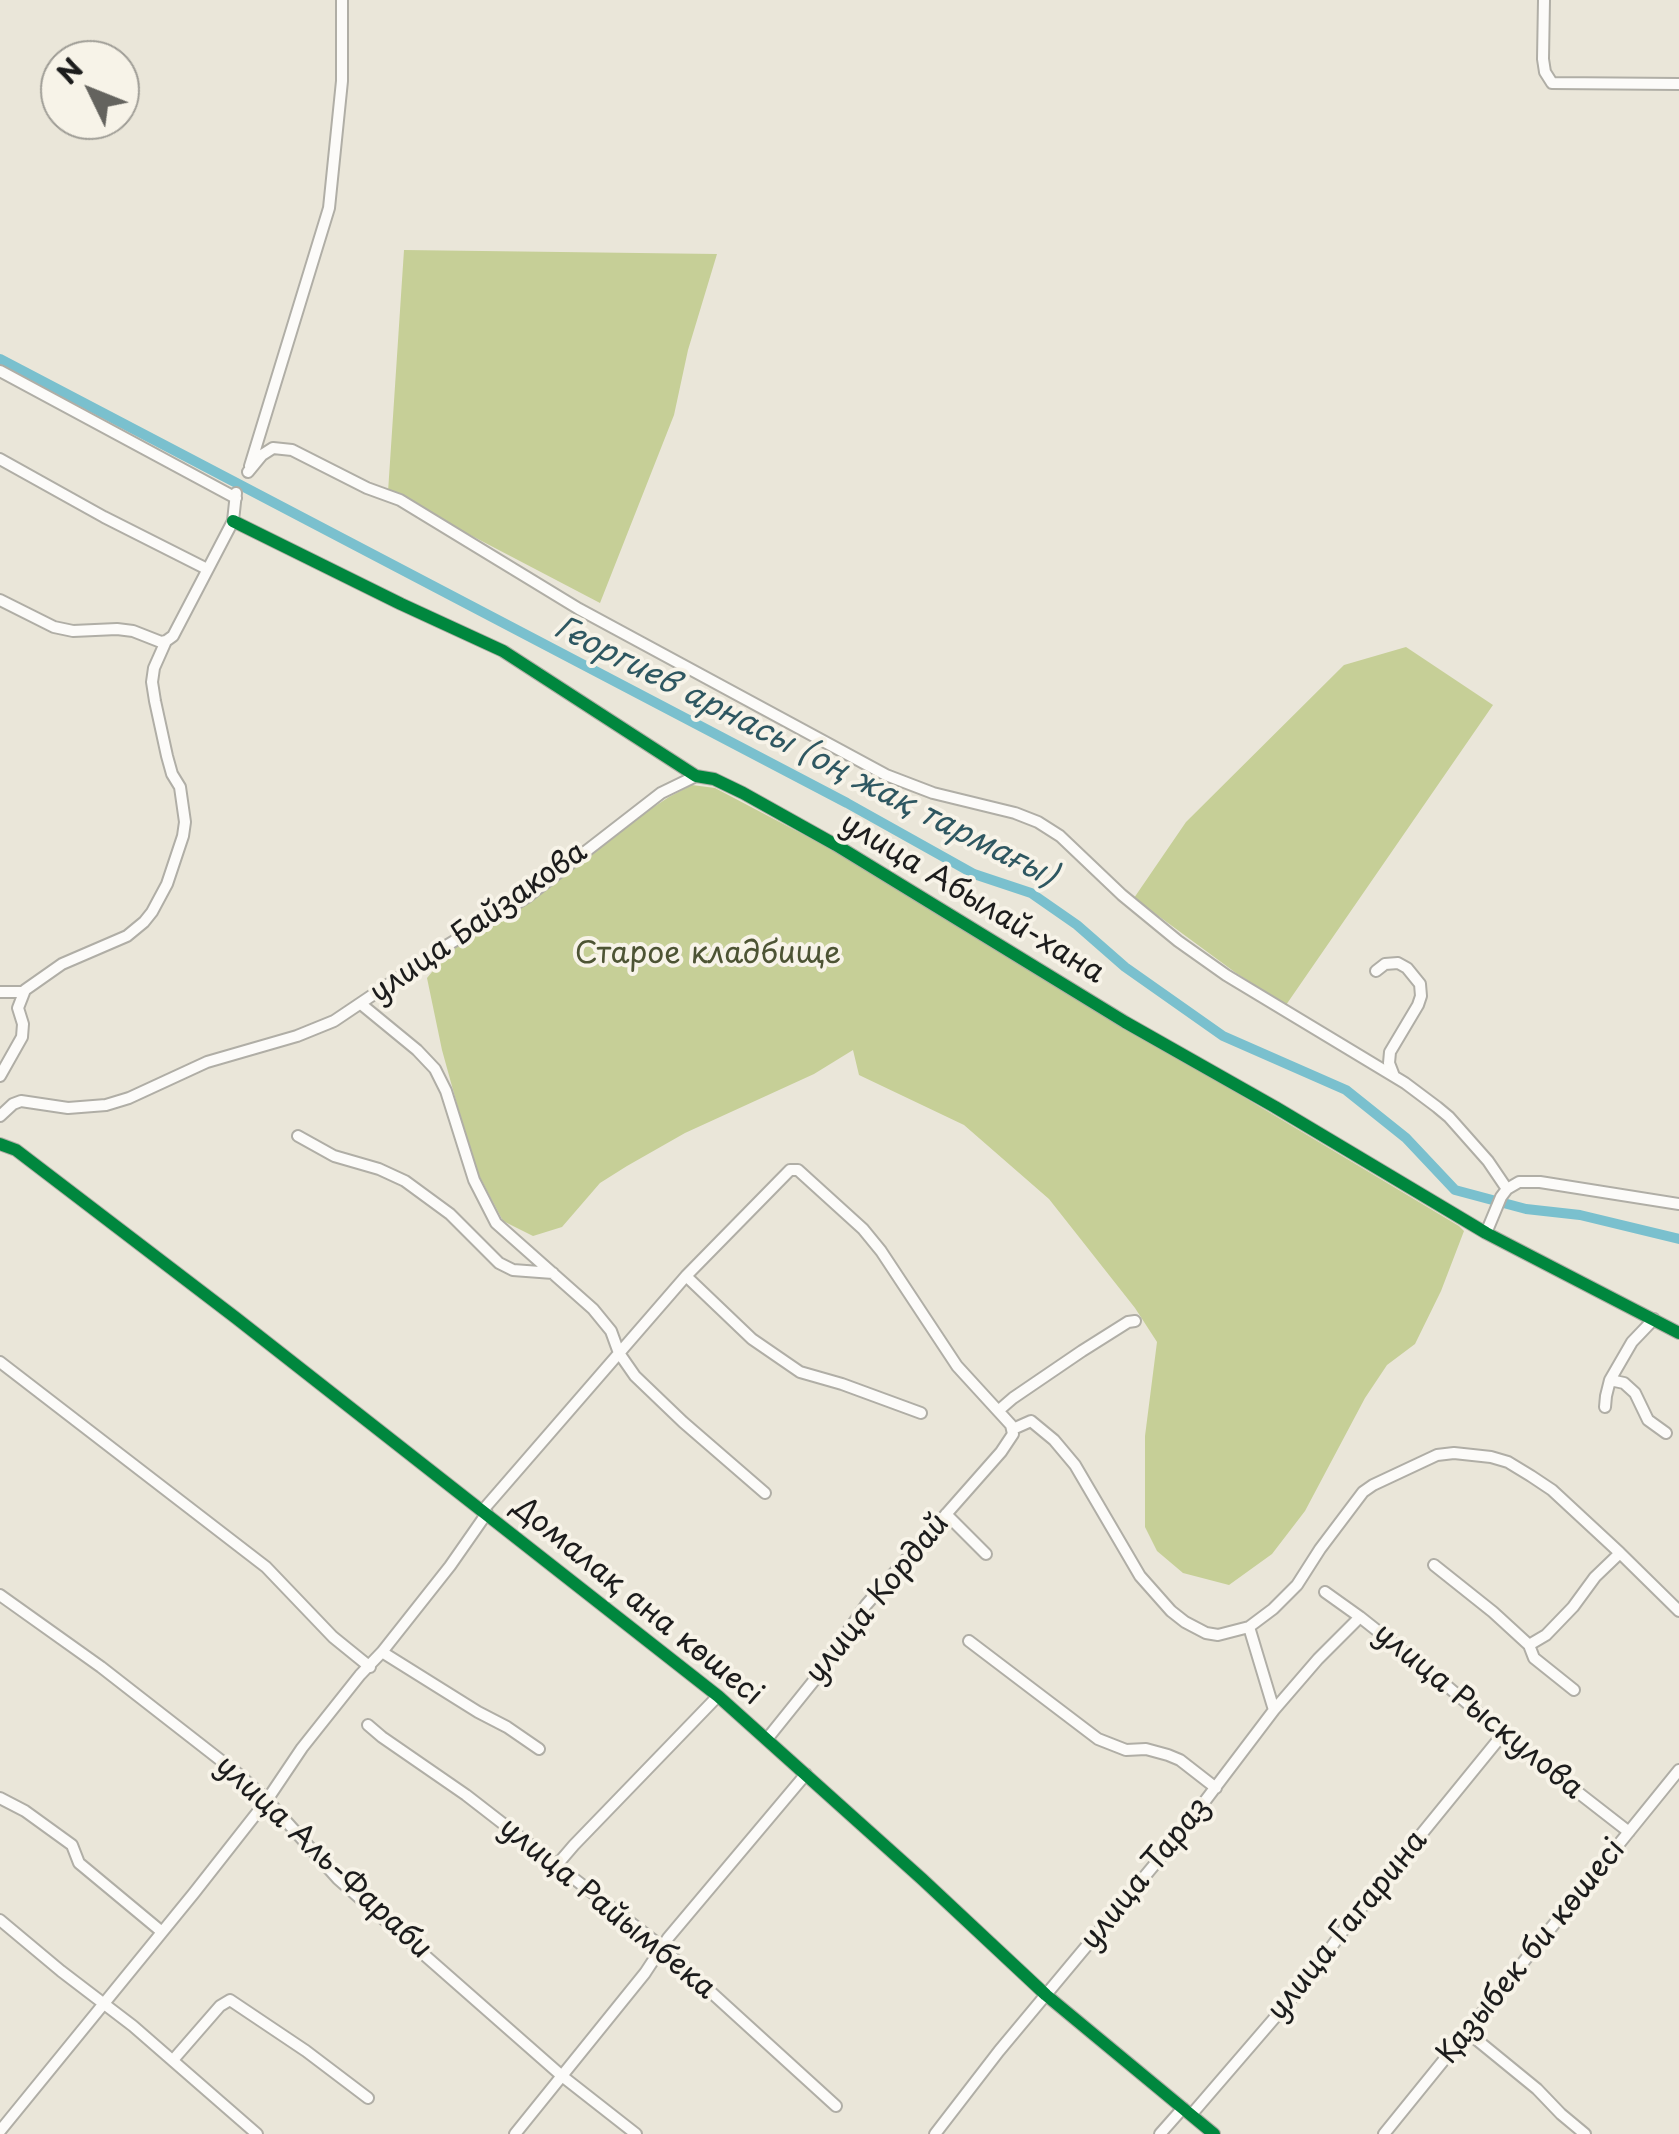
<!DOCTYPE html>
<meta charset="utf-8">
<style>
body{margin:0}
#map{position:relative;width:1679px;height:2134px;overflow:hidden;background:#eae6d9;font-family:"Playpen Sans",sans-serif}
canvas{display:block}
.north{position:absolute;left:40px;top:40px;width:100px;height:100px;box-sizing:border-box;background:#f7f3e8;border:2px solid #9f9d96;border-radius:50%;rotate:313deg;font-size:28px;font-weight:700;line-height:40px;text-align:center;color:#1c1c1c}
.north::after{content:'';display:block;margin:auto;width:35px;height:45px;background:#64635e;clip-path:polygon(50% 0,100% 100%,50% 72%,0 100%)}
</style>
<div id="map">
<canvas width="1679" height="2134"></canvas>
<div class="north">N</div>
</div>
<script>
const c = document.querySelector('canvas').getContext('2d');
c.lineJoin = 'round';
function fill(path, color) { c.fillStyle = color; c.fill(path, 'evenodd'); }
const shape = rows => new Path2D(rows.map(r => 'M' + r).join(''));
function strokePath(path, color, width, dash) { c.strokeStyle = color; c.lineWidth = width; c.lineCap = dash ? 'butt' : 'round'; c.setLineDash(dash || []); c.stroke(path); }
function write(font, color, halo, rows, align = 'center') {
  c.font = font + ' "Playpen Sans",sans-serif'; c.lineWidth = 8; c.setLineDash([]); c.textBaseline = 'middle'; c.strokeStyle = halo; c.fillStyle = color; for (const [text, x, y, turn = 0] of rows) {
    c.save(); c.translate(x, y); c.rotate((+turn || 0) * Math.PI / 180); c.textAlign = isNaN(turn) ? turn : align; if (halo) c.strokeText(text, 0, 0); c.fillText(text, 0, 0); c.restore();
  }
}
const green = shape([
 [404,250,717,254,688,350,674,415,600,603,388,492],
 [1406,647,1493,705,1286,1005,1236,973,1134,898,1186,822,1344,665],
 [692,785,715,788,848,858,965,930,1459,1226,1464,1231,1441,1291,1415,1344,1387,1365,1365,1398,1305,1511,1272,1554,1229,1585,1183,1573,1157,1551,1145,1527,1145,1436,1157,1342,1135,1308,1049,1199,964,1125,859,1075,853,1050,814,1074,685,1133,627,1166,600,1183,562,1227,533,1236,503,1221,474,1166,442,1050,427,978,450,950,478,935,523,906,634,820,669,797]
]);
const canal = shape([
 [0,359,847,803,974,874,1031,893,1077,925,1125,967,1223,1036,1346,1090,1406,1138,1455,1190,1526,1209,1580,1215,1679,1239]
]);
const minor = shape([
 [1544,0,1543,59,1545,72,1552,83,1679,84],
 [0,371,236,498],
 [0,459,104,517,207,569],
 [250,466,329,208,342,81,342,0],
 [248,472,262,455,273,448,292,450,367,488,400,500,579,609,886,775,933,793,1015,813,1038,822,1060,836,1122,895,1178,941,1226,975,1405,1083,1437,1107,1449,1117,1488,1161,1507,1189],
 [233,521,401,604,503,651,696,776,714,779,743,793,836,845,1125,1022,1275,1107,1486,1233,1679,1333],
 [0,600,54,627,73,631,117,629,133,631,161,642,166,641],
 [1376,971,1385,964,1398,963,1407,968,1420,984,1421,996,1418,1005,1390,1052,1389,1063,1394,1076],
 [0,992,24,992],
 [361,1004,417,1050,435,1069,446,1091,474,1180,496,1223,593,1309,611,1331,619,1353,635,1376,683,1422,765,1493],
 [0,1076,22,1037,23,1024,18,1008,25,990,62,964,127,936,144,922,152,912,167,884,183,836,185,822,180,787,172,774,167,756,155,701,152,682,154,668,166,641,173,636,233,521,236,493],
 [0,1116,13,1104,21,1101,68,1108,106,1105,129,1098,207,1062,297,1036,334,1021,441,949,527,897,661,793,696,776],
 [298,1136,334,1156,379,1169,405,1181,450,1214,499,1263,513,1270,553,1273],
 [0,1144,16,1150,236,1318,718,1696,922,1879,1046,1995,1214,2134],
 [1486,1233,1501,1197,1507,1189,1519,1182,1540,1182,1679,1204],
 [686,1276,752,1339,800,1372,842,1384,921,1413],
 [0,1362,266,1567,333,1637,370,1667],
 [1610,1380,1624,1383,1635,1393,1648,1420,1666,1433],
 [1605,1407,1606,1396,1610,1380,1632,1342,1654,1319],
 [998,1411,1013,1398,1082,1351,1128,1322,1135,1321],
 [1013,1429,1031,1421,1054,1440,1075,1465,1140,1576,1171,1611,1185,1622,1206,1633,1218,1635,1249,1627,1273,1609,1297,1585,1320,1549,1363,1492,1373,1485,1437,1455,1454,1453,1491,1457,1508,1462,1531,1476,1552,1490,1620,1553,1679,1611],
 [483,1510,686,1276,790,1170,798,1170,863,1229,881,1251,957,1366,1011,1425,1013,1434,1001,1452,866,1605,816,1678,767,1739],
 [946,1514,986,1554],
 [1434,1565,1493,1612,1529,1645,1546,1635,1573,1607,1595,1577,1620,1553],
 [1325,1592,1360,1617,1447,1686,1503,1734,1629,1832],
 [0,1595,101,1667,237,1773,267,1800,338,1879,562,2076,636,2134],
 [1249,1627,1274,1710],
 [969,1641,1098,1739,1126,1750,1146,1749,1168,1755,1180,1760,1216,1788],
 [1529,1645,1534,1658,1574,1690],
 [382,1652,478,1712,507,1727,539,1749],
 [368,1725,382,1737,466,1795,657,1943,836,2106],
 [0,1798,25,1811,72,1845,79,1863,162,1932],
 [556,1866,574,1845,718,1696],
 [0,1920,61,1971,133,2026,257,2134],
 [1466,2031,1537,2089,1561,2114,1585,2134],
 [173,2060,220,2006,230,2000,306,2051,368,2098],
 [1191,2115,1309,1978,1345,1928,1503,1734],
 [0,2131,194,1893,267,1800,302,1748,360,1675,382,1652,450,1566,487,1513],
 [515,2134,645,1973,668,1938,806,1774],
 [935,2134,999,2051,1180,1834,1274,1710,1318,1659,1360,1617],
 [1160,2134,1183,2108],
 [1384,2134,1679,1770]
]);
const cycleway = shape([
 [233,521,401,604,503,651,696,776,714,779,743,793,836,845,1125,1022,1275,1107,1486,1233,1679,1333],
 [0,1144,16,1150,236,1318,718,1696,922,1879,1046,1995,1214,2134]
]);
const streetNames = [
 ["улица Абылай-хана",972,899,31],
 ["улица Байзакова",479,923,-35],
 ["улица Кордай",878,1599,-51],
 ["Домалақ ана көшесі",637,1602,39],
 ["улица Рыскулова",1478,1712,39],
 ["улица Аль-Фараби",323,1858,43],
 ["улица Тараз",1146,1874,-51],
 ["улица Райымбека",607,1909,39],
 ["улица Гагарина",1348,1926,-51],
 ["Қазыбек би көшесі",1532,1952,-51]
];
const parkNames = [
 ["Старое кладбище",708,955]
];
const waterNames = [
 ["Георгиев арнасы (оң жақ тармағы)",805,753,27]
];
fill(green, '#c6cf97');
strokePath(canal, '#7ac0ce', 10);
strokePath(minor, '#b0aea6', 14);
strokePath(minor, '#fcfbf9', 10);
strokePath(cycleway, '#00873e', 12);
write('30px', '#1c1c1c', '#f7f3e8', streetNames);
write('30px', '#4d5434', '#f7f3e8', parkNames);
write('italic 32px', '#2e5761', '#f7f3e8', waterNames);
</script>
